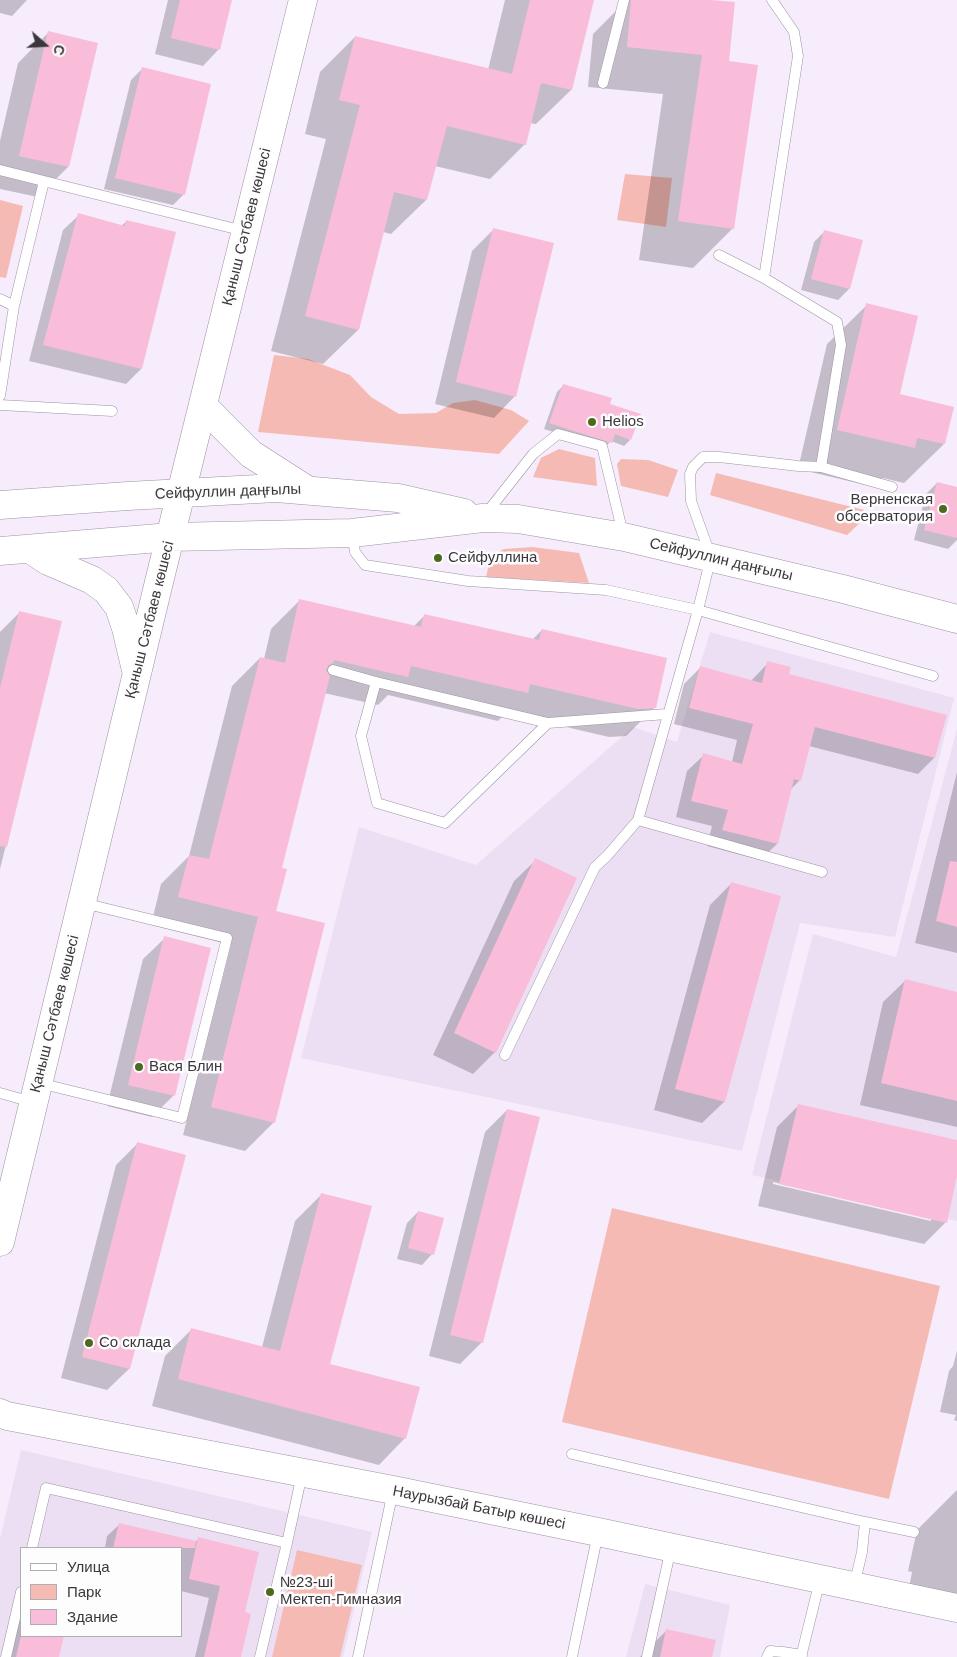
<!DOCTYPE html>
<meta charset="utf-8">
<style>
body{margin:0}
#map{position:relative;width:957px;height:1657px;overflow:hidden;background:#f6ecfb;font-family:Arial,sans-serif}
canvas{display:block}
.legend{position:absolute;left:20px;top:1547px;width:162px;height:90px;box-sizing:border-box;background:#fdfdfd;border:1px solid #afaeb0;margin:0;padding:6px 9px;list-style:none;font-size:15px;color:#3b373d}
.legend li{display:flex;align-items:center;gap:10px;height:25px}
.legend b{width:25px;border:1px solid #afaeb0}
.north{position:absolute;left:20px;top:20px;width:50px;height:50px;-webkit-text-stroke:4px #fdfdfd;paint-order:stroke;rotate:109deg;font-size:14px;font-weight:700;line-height:20px;text-align:center;color:#3b373d}
.north::after{content:'';display:block;margin:auto;width:18px;height:22px;background:#3b373d;clip-path:polygon(50% 0,100% 100%,50% 72%,0 100%)}
</style>
<div id="map">
<canvas width="957" height="1657"></canvas>
<ul class="legend">
<li><b style="height:6px;background:#fff"></b>Улица</li>
<li><b style="height:14px;background:#f6bab5"></b>Парк</li>
<li><b style="height:14px;background:#f9bdd9"></b>Здание</li>
</ul>
<div class="north">С</div>
</div>
<script>
const c = document.querySelector('canvas').getContext('2d');
c.lineJoin = 'round';
function fill(path, color) { c.fillStyle = color; c.fill(path, 'evenodd'); }
const shape = rows => new Path2D(rows.map(r => 'M' + r).join(''));
function strokePath(path, color, width, dash) { c.strokeStyle = color; c.lineWidth = width; c.lineCap = dash ? 'butt' : 'round'; c.setLineDash(dash || []); c.stroke(path); }
function write(font, color, halo, rows, align = 'center') {
  c.font = font + ' Arial,sans-serif'; c.lineWidth = 5; c.setLineDash([]); c.textBaseline = 'middle'; c.strokeStyle = halo; c.fillStyle = color; for (const [text, x, y, turn = 0] of rows) {
    c.save(); c.translate(x, y); c.rotate((+turn || 0) * Math.PI / 180); c.textAlign = isNaN(turn) ? turn : align; if (halo) c.strokeText(text, 0, 0); c.fillText(text, 0, 0); c.restore();
  }
}
const built = shape([
 [710,632,954,698,895,937,800,923,742,1151,301,1058,359,827,476,865,633,727,677,742],
 [957,729,957,1221,752,1175,813,934,896,957],
 [21,1450,372,1532,343,1657,0,1657,0,1539],
 [21,1548,181,1548,181,1636,21,1636],
 [645,1584,730,1605,720,1657,626,1657]
]);
const green = shape([
 [625,174,672,178,666,227,617,220],
 [0,200,23,206,6,278,0,277],
 [274,355,308,359,350,375,371,397,399,414,436,413,453,403,475,400,511,410,529,421,499,454,258,432],
 [559,449,595,458,597,486,533,477,541,458],
 [621,459,648,460,678,470,668,497,621,486,617,464],
 [716,473,864,510,862,521,847,535,710,495],
 [532,547,579,553,589,583,486,577,491,556,504,549],
 [612,1208,940,1286,889,1499,562,1422],
 [297,1550,362,1565,340,1657,272,1657]
]);
const shadow = shape([
 [0,0,27,0,12,16,0,13],
 [168,0,231,0,219,49,203,66,155,54],
 [505,0,593,0,571,90,536,124,530,123,525,144,490,179,435,166,426,200,391,234,383,232,358,330,323,364,271,351,326,139,305,134,320,72,355,37,488,70],
 [627,0,697,0,728,62,733,228,693,268,639,260,663,94,588,87,593,34],
 [48,33,68,167,38,197,0,189,0,141,18,63],
 [142,69,184,194,173,205,104,189,131,80],
 [79,215,121,226,127,221,141,369,126,384,29,361,63,230],
 [494,229,515,396,494,418,435,404,472,251],
 [825,231,849,289,838,300,801,290,814,242],
 [867,305,898,395,944,444,904,483,883,478,874,487,798,469,827,344],
 [563,386,630,440,624,446,611,441,604,448,544,429,557,392],
 [937,483,957,489,957,540,948,549,914,540,926,494],
 [300,600,413,627,425,615,532,640,542,630,655,707,626,736,609,737,506,713,498,721,388,695,378,705,324,693,280,869,275,912,274,1122,245,1151,183,1135,231,945,151,925,161,884,189,856,232,686,260,658,264,659,271,629],
 [20,612,61,622,0,869,0,632],
 [768,663,788,675,945,716,934,758,918,774,809,746,800,780,790,790,777,844,760,860,707,846,712,826,676,817,687,771,704,755,732,762,737,740,674,724,684,684,700,668,751,681],
 [957,772,957,953,915,943],
 [536,860,495,1052,473,1074,433,1055,514,881],
 [731,884,724,1102,702,1123,654,1110,710,905],
 [165,938,210,949,173,1096,152,1117,107,1106,143,959],
 [905,981,957,993,957,1127,860,1105,883,1002],
 [799,1105,957,1142,957,1170,945,1223,924,1244,758,1206,777,1127],
 [773,1182,931,1219,931,1221,773,1184],
 [507,1110,482,1342,460,1364,429,1356,485,1132],
 [138,1143,129,1369,107,1390,61,1378,116,1165],
 [322,1194,329,1365,405,1438,379,1465,152,1406,165,1356,192,1329,262,1347,295,1221],
 [418,1212,432,1254,422,1265,397,1259,407,1223],
 [957,1351,957,1421,954,1420,956,1415,940,1412,949,1371,953,1366],
 [957,1490,957,1609,908,1593,912,1572,908,1571,917,1530],
 [119,1525,195,1542,199,1539,243,1613,240,1657,195,1657,209,1598,181,1591,181,1548,105,1548,107,1536],
 [21,1599,21,1636,63,1636,58,1657,8,1657],
 [667,1630,711,1657,640,1657]
]);
const building = shape([
 [180,0,232,0,220,50,171,38],
 [530,0,594,0,572,90,541,83,526,145,447,126,427,200,394,192,359,330,305,316,360,105,339,100,355,36,512,74],
 [631,0,710,0,735,2,729,61,758,65,734,229,678,221,702,55,627,47],
 [48,31,98,43,69,167,19,156],
 [142,67,211,84,185,195,115,178],
 [78,213,125,226,126,220,176,232,142,369,43,345],
 [493,228,554,243,516,397,456,382],
 [824,230,863,240,850,289,811,279],
 [866,303,918,316,900,394,954,407,945,444,917,438,915,448,837,430],
 [563,384,612,398,610,404,641,414,631,440,615,434,612,443,549,423],
 [937,482,957,487,957,538,924,530],
 [299,599,421,627,424,614,539,640,542,629,667,658,656,708,638,709,530,684,528,693,411,666,408,677,334,660,333,663,328,665,326,671,330,676,282,868,287,869,276,911,325,923,275,1123,211,1107,258,917,178,897,189,855,209,859,260,657,285,663],
 [19,611,62,621,7,847,0,846,0,688],
 [767,661,791,667,789,674,947,715,935,758,815,727,801,781,794,779,778,844,722,830,728,810,691,801,703,753,742,764,753,724,689,708,700,666,762,683],
 [535,858,577,878,496,1053,454,1033],
 [950,861,957,862,957,927,936,921],
 [731,882,781,896,725,1102,675,1089],
 [164,936,211,948,175,1096,128,1085],
 [905,979,957,992,957,1101,881,1083],
 [798,1104,957,1140,957,1176,947,1223,779,1184],
 [507,1109,540,1117,483,1343,450,1335],
 [137,1142,186,1155,130,1369,82,1357],
 [321,1193,372,1206,330,1364,420,1387,406,1439,178,1379,191,1328,280,1351],
 [418,1211,444,1218,434,1255,408,1248],
 [119,1523,196,1541,195,1548,113,1548],
 [198,1537,259,1552,245,1612,251,1614,241,1657,204,1657,220,1586,189,1579],
 [666,1629,716,1640,712,1657,660,1657],
 [21,1636,64,1636,59,1657,16,1657]
]);
const lane = shape([
 [603,83,624,0],
 [0,170,244,231],
 [719,255,764,278,837,322,841,345,821,467],
 [764,278,798,56,794,32,772,0],
 [0,299,14,306,0,396],
 [14,306,44,181],
 [0,405,112,411],
 [485,515,533,454,558,434,602,446,623,534],
 [352,533,355,552,365,565,468,581,606,590,698,610,933,676],
 [333,670,376,682],
 [548,723,376,682,361,736,377,803,445,823,548,723,667,714],
 [638,820,822,872],
 [505,1055,595,867,607,856,638,820,698,610,711,557,691,501,690,474,693,467,703,457,719,457,798,466,821,467,892,487],
 [39,1083,182,1118,227,938,83,903],
 [0,1093,32,1102],
 [572,1454,865,1522,862,1552,854,1586],
 [865,1522,914,1532],
 [287,1543,302,1474],
 [32,1548,46,1488,287,1543,260,1657],
 [6,1657,21,1592],
 [358,1657,393,1491],
 [572,1657,598,1533],
 [647,1657,671,1548],
 [767,1657,770,1651,783,1652,802,1655],
 [801,1657,820,1580]
]);
const secondary = shape([
 [203,406,251,454,304,488],
 [0,505,128,496,276,488,398,498,464,513],
 [30,549,48,561,92,580,106,590,119,607,126,628,136,670],
 [0,551,171,537,352,533,483,518,518,519,624,537,843,589,957,619],
 [0,1242,159,582,303,0],
 [0,1413,7,1416,393,1490,598,1532,957,1608]
]);
const markers = [
 [592,422,5,"#4b6a1f"],
 [943,509,5,"#4b6a1f"],
 [438,558,5,"#4b6a1f"],
 [139,1067,5,"#4b6a1f"],
 [89,1343,5,"#4b6a1f"],
 [270,1592,5,"#4b6a1f"]
];
const streetNames = [
 ["Қаныш Сәтбаев көшесі",247,227,-76],
 ["Сейфуллин даңғылы",228,492,-2],
 ["Сейфуллин даңғылы",721,560,13],
 ["Қаныш Сәтбаев көшесі",150,620,-76],
 ["Қаныш Сәтбаев көшесі",55,1014,-76],
 ["Наурызбай Батыр көшесі",479,1508,11]
];
const poiNames = [
 ["Helios",602,422],
 ["Верненская",933,500,"right"],
 ["обсерватория",933,517,"right"],
 ["Сейфуллина",448,558],
 ["Вася Блин",149,1067],
 ["Со склада",99,1343],
 ["№23-ші",280,1583],
 ["Мектеп-Гимназия",280,1600]
];
fill(built, '#ecdff4');
fill(green, '#f6bab5');
fill(shadow, '#0003');
fill(building, '#f9bdd9');
strokePath(lane, '#9c93a0', 11);
strokePath(secondary, '#9c93a0', 29);
strokePath(lane, '#fff', 10);
strokePath(secondary, '#fff', 28);
for (const [x, y, r, color] of markers) { const dot = new Path2D(); dot.arc(x, y, r, 0, 2 * Math.PI); c.fillStyle = color; c.fill(dot); strokePath(dot, '#fdfdfd', 2); }
write('15px', '#3b373d', '#fdfdfd', streetNames);
write('15px', '#3b373d', '#fdfdfd', poiNames, 'left');
</script>
